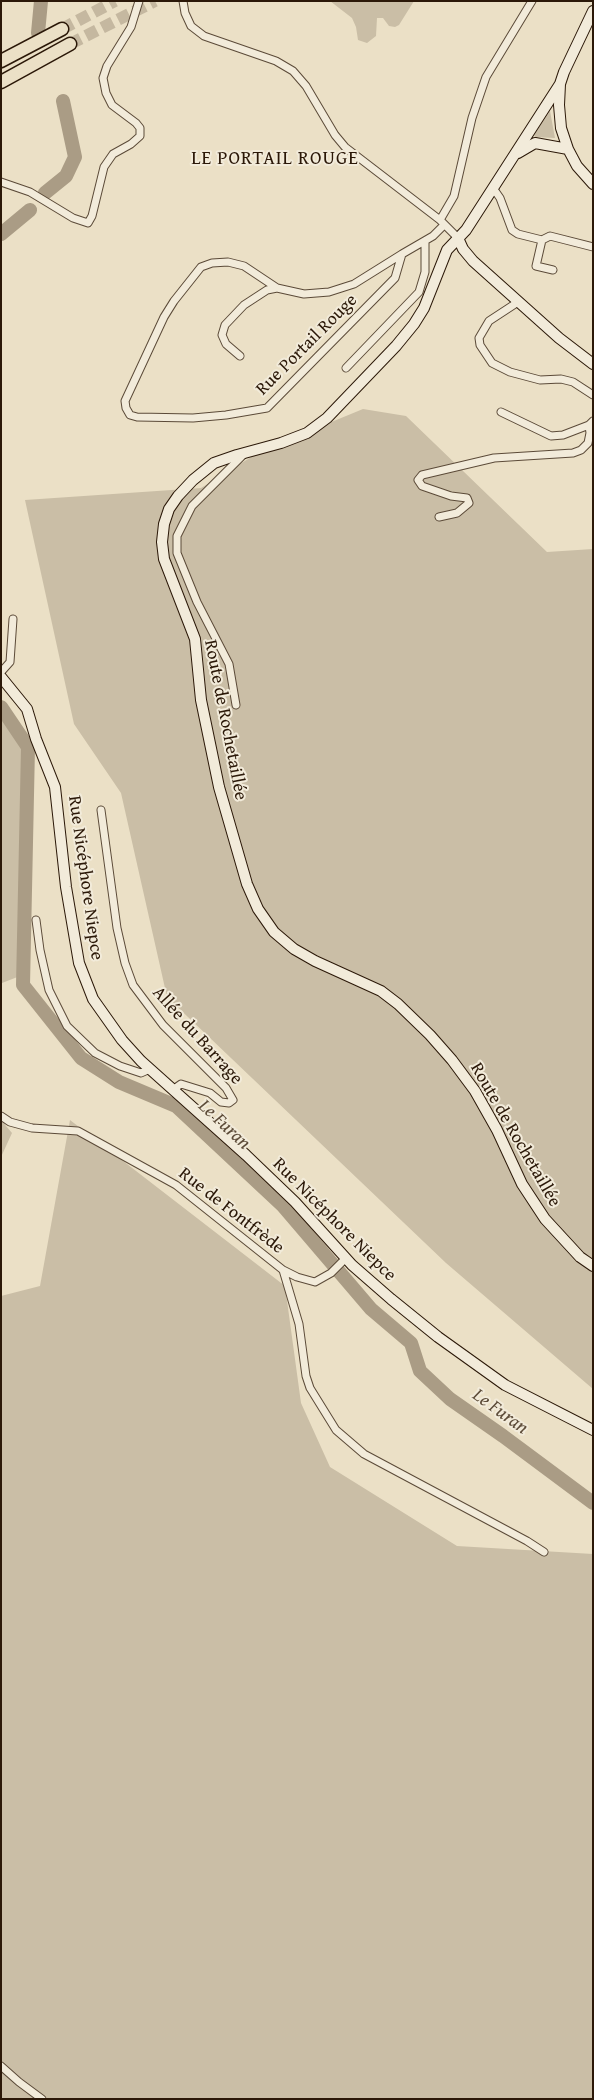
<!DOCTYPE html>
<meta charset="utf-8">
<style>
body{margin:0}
#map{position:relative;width:594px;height:2100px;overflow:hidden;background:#ebe0c6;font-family:"Gentium Book Plus",serif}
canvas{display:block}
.frame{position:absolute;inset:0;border:2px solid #2b1808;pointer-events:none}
</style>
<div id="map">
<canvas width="594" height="2100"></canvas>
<div class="frame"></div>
</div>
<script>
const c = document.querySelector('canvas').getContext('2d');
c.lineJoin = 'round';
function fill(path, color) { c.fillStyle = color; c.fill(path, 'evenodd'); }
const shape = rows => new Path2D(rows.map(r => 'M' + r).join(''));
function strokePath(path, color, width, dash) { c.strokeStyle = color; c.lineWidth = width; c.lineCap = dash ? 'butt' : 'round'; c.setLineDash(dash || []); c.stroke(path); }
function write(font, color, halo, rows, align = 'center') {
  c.font = font + ' "Gentium Book Plus",serif'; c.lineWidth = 4; c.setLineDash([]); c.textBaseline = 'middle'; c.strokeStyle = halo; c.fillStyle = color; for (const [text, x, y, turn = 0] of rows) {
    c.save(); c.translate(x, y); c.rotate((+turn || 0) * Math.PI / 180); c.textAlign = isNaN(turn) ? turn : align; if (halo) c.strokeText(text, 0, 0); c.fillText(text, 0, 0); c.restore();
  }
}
const green = shape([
 [330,1,414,1,399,25,395,27,389,26,383,18,377,18,376,36,367,43,358,40,356,27,352,18],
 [550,111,555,138,535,137,534,135],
 [363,409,406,416,547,552,593,549,593,1389,446,1263,167,997,121,793,74,724,25,500,201,488,261,451],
 [1,712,25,752,18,910,22,941,20,976,2,983],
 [1,1120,12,1133,1,1157],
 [70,1120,285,1286,301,1403,330,1467,457,1546,593,1554,593,2099,1,2099,1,1296,40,1286]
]);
const river = shape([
 [38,33,41,1],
 [45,193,66,176,75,157,63,101],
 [1,234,30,210],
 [1,707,28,747,23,985,81,1058,119,1082,176,1106,283,1206,371,1309,411,1343,420,1371,450,1399,503,1436,593,1503]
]);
const highwayTunnel = shape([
 [62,29,115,1],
 [70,44,155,1]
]);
const street = shape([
 [183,1,185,13,191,26,204,36,276,61,293,71,306,86,335,135,345,147,440,220,458,238],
 [1,182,30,192,73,218,88,223,92,216,104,167,113,154,131,144,140,136,140,128,136,123,112,105,106,93,103,78,107,66,131,27,139,1],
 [493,188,500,198,512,230,518,234,542,240,550,236,593,247],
 [440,220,454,196,472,118,486,77,532,1],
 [542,240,536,266,553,270],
 [402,254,395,278,267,408,226,415,193,418,137,417,130,415,126,408,125,401,164,317,174,301,201,267,212,263,228,262,244,266,277,288,304,294,329,292,354,284,402,254,433,236,444,225],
 [518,302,489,321,479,338,480,345,492,363,510,372,540,380,561,379,573,382,593,395],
 [240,356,226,344,222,335,225,325,244,305,267,290,277,288],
 [346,368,419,292,425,272,425,241],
 [501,412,551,436,563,435,589,425,593,421],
 [439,517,457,513,469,503,467,498,451,496,422,486,418,480,422,475,494,458,573,453,581,450,588,443,590,433,589,425],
 [1,672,10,662,13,619],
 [236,705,229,664,197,602,177,553,177,536,192,506,243,455],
 [101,810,117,928,125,963,133,985,163,1025,226,1088,233,1100,229,1103,221,1102,210,1093,181,1084,174,1089],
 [36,920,40,950,49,990,67,1026,95,1053,120,1066,141,1073,150,1069],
 [1,1116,10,1122,32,1128,78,1131,176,1185,283,1270,299,1324,306,1376,310,1388,336,1430,364,1454,527,1541,544,1552],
 [283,1270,297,1277,315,1282,331,1273,346,1258],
 [1,2066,19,2082,42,2099]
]);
const secondary = shape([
 [593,11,564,72,560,84,559,105,561,128,568,149,577,166,593,184],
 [560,84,466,230,447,250,424,308,414,324,396,346,327,418,307,433,281,443,237,455,214,463,193,480,178,496,169,509,164,524,162,542,164,559,195,639,201,700,219,787,247,884,258,909,274,932,294,949,315,961,381,991,398,1004,430,1035,452,1060,475,1091,497,1130,522,1184,545,1219,580,1257,593,1266],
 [518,153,535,143,568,149],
 [458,238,463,249,473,261,559,338,593,364],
 [1,677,27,709,36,739,55,787,66,887,79,963,93,999,122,1040,141,1061,246,1155,295,1202,352,1265,391,1299,438,1337,505,1385,593,1430]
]);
const highway = shape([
 [1,61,62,29],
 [1,82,70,44]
]);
const streetNames = [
 ["Rue Portail Rouge",307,345,-45],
 ["Route de Rochetaillée",225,720,79],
 ["Rue Nicéphore Niepce",85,878,82],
 ["Allée du Barrage",197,1036,48],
 ["Route de Rochetaillée",515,1135,60],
 ["Rue de Fontfrède",231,1211,38],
 ["Rue Nicéphore Niepce",334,1220,45]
];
const neighbourhoodNames = [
 ["LE PORTAIL ROUGE",275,159]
];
const waterNames = [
 ["Le Furan",224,1125,43],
 ["Le Furan",500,1412,36]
];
fill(green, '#cabea6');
strokePath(river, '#aa9c85', 14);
strokePath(highwayTunnel, '#c5b8a0', 12, [12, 6]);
strokePath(street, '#5b4a38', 9);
strokePath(secondary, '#2b1808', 12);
strokePath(highway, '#2b1808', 15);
strokePath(street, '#f2ebda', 7);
strokePath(secondary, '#f2ebda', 10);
strokePath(highway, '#ebe0c6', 12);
write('18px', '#2b1808', '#f2ebda', streetNames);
c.letterSpacing = '1px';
write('19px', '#2b1808', '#f2ebda', neighbourhoodNames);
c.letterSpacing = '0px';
write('italic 19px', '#5e4d3a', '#f2ebda', waterNames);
</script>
